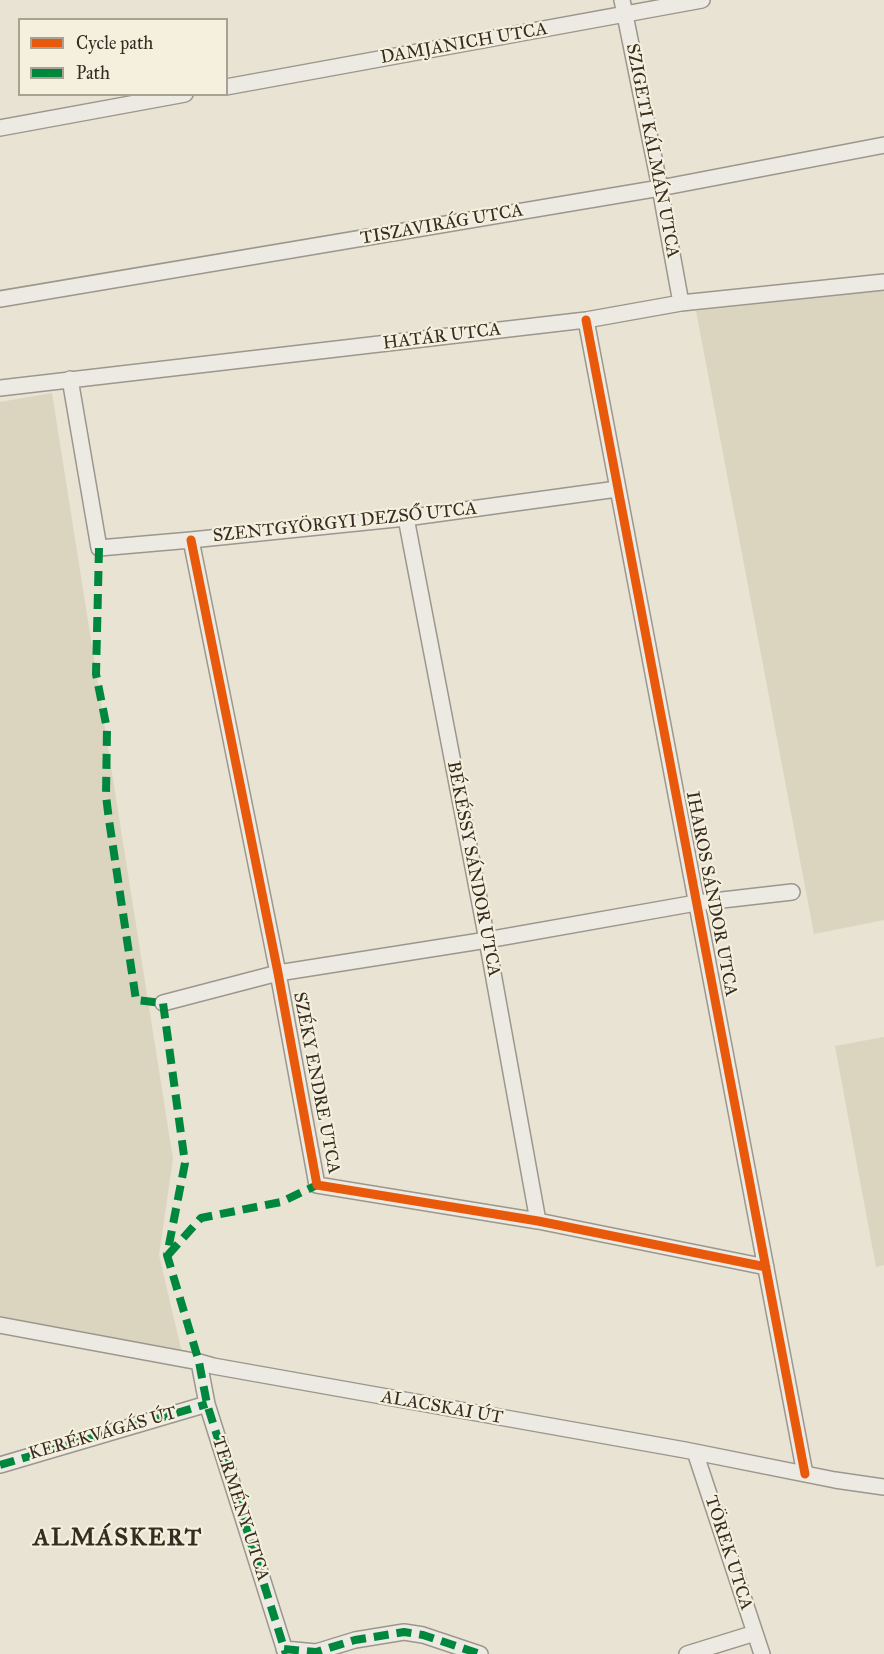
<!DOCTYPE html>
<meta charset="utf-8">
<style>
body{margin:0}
#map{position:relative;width:884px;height:1654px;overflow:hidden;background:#e8e3d3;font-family:"IM FELL Great Primer",serif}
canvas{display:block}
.legend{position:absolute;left:18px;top:18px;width:210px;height:78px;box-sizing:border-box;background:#f5efdd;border:2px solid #a9a193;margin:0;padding:8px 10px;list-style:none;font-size:18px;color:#362c23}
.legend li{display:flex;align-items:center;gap:12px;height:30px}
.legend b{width:30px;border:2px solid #a9a193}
</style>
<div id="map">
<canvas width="884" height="1654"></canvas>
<ul class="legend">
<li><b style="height:8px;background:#e8590c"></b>Cycle path</li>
<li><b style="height:8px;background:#00873e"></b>Path</li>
</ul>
</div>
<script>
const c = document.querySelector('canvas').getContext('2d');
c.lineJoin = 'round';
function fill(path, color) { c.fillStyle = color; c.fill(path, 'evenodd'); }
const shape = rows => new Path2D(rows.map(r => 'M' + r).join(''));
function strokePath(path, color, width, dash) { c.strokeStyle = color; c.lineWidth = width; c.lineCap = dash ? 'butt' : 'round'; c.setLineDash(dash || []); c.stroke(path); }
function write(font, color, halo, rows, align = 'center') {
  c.font = font + ' "IM FELL Great Primer",serif'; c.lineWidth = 4.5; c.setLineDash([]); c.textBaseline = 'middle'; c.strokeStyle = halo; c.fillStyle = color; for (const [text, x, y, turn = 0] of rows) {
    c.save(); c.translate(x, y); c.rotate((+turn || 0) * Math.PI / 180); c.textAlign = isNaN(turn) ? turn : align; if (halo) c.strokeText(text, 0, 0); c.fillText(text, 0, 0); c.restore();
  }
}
const green = shape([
 [884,290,884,920,814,934,696,311],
 [52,393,173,1159,159,1255,182,1353,0,1316,0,402],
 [884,1037,884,1265,876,1267,835,1046]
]);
const street = shape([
 [622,0,660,188,681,303],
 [226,87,702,0],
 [0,128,185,94],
 [0,299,660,188,884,145],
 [586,320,805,1474],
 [70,379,99,548,191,540,406,518,617,489],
 [0,388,586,320,681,303,884,282],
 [406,518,487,940,538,1221],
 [191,540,278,973,317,1185,538,1221,766,1267],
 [163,1003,278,973,487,940,696,903,792,892],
 [0,1325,199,1362,213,1366,685,1450,835,1480,884,1487],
 [199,1362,207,1404,286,1654],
 [695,1452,762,1654],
 [0,1465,207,1404],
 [284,1649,316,1652,355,1640,404,1632,423,1635,480,1654],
 [687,1654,755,1633]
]);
const quiet = shape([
 [99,548,96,674,107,729,106,796,109,820,136,1000,163,1003,185,1163,167,1255,199,1362,207,1404,286,1654],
 [168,1255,201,1218,281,1202,317,1185],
 [0,1465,207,1404],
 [284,1649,316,1652,355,1640,404,1632,423,1635,480,1654]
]);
const cycleway = shape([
 [586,320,805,1474],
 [191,540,278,973,317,1185,538,1221,766,1267]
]);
const streetNames = [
 ["DAMJANICH UTCA",464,44,-10],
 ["SZIGETI KÁLMÁN UTCA",652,151,79],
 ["TISZAVIRÁG UTCA",442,225,-10],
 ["HATÁR UTCA",442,337,-7],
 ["SZENTGYÖRGYI DEZSŐ UTCA",345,523,-6],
 ["BÉKÉSSY SÁNDOR UTCA",473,869,79],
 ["IHAROS SÁNDOR UTCA",711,894,79],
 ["SZÉKY ENDRE UTCA",316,1083,79],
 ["ALACSKAI ÚT",442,1408,10],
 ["KERÉKVÁGÁS ÚT",103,1434,-16],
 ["TERMÉNY UTCA",240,1509,72],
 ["TÖREK UTCA",728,1553,72]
];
const districtNames = [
 ["ALMÁSKERT",118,1539]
];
fill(green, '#dbd4bf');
strokePath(street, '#9c978d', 18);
strokePath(street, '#eceae2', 15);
strokePath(quiet, '#00873e', 8, [15, 8]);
strokePath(cycleway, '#e8590c', 9);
write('18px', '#362c23', '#f5efdd', streetNames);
c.letterSpacing = '1.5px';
write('bold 24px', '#362c23', '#f5efdd', districtNames);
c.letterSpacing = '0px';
</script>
